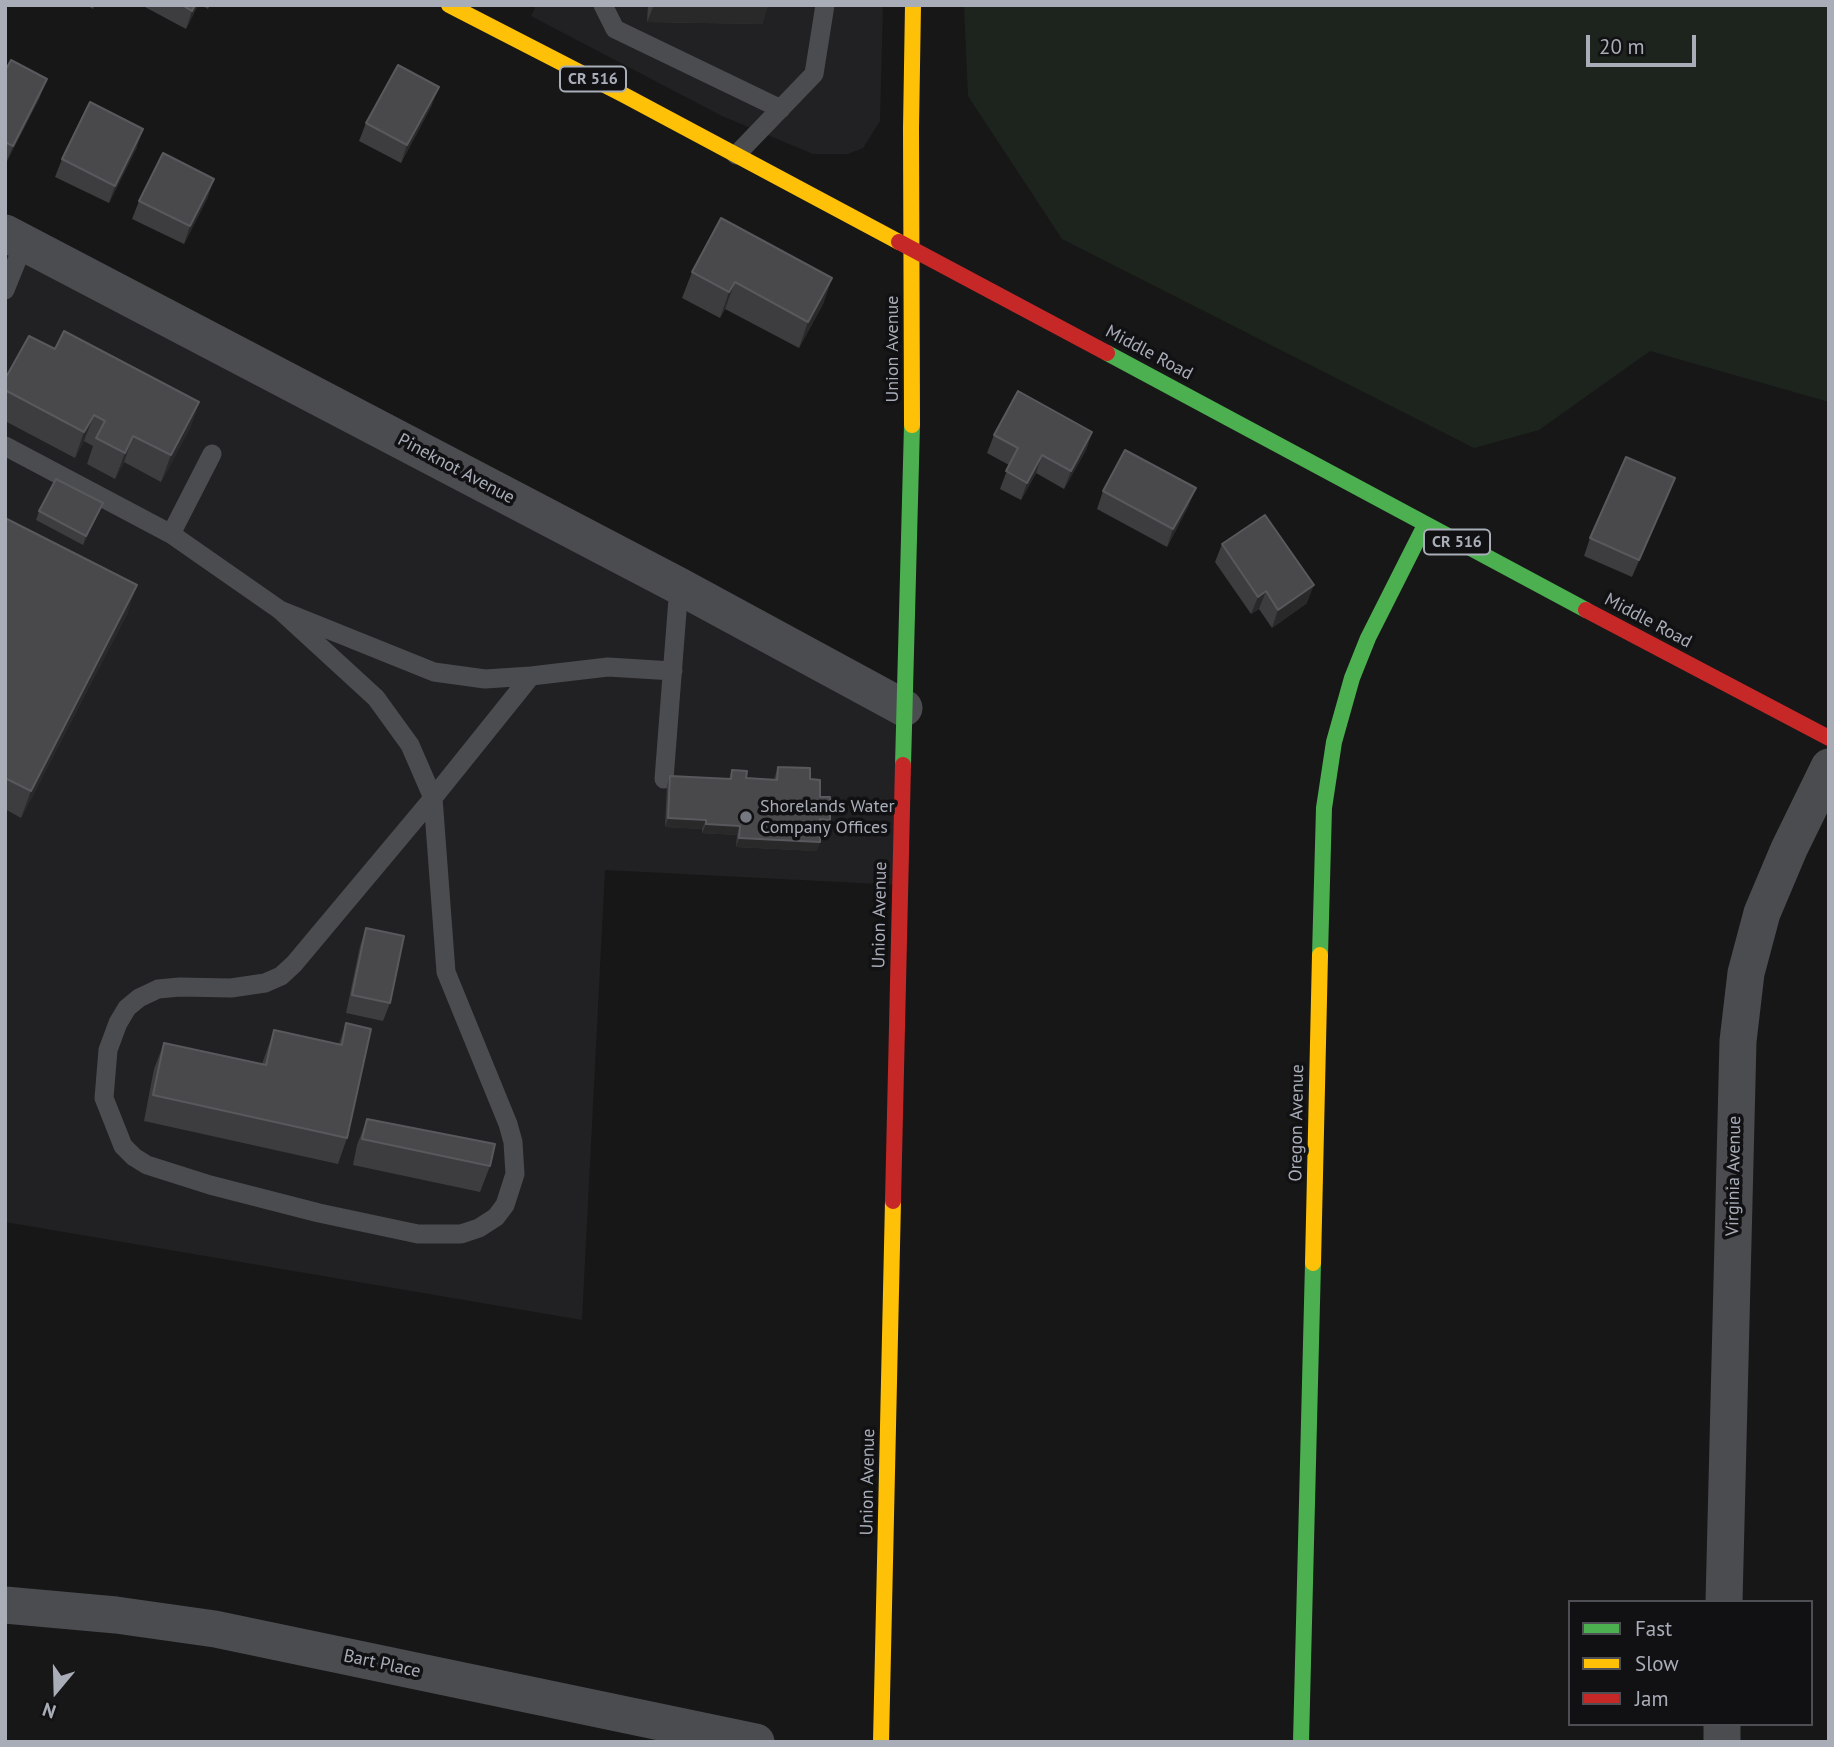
<!DOCTYPE html>
<style>
body{margin:0}
#map{position:relative;width:1834px;height:1747px;overflow:hidden;background:#171717;font-family:"PT Sans",sans-serif}
canvas{display:block}
.frame{position:absolute;inset:0;border:7px solid #a8adb8;pointer-events:none}
.legend{position:absolute;left:1568px;top:1600px;width:245px;height:126px;box-sizing:border-box;background:#111113;border:2px solid #4d4f55;margin:0;padding:9px 12px;list-style:none;font-size:21px;color:#a8adb8}
.legend li{display:flex;align-items:center;gap:14px;height:35px}
.legend b{width:35px;border:2px solid #4d4f55}
.north{position:absolute;left:21px;top:1656px;width:70px;height:70px;-webkit-text-stroke:5px #111113;paint-order:stroke;rotate:199deg;font-size:19px;font-weight:700;line-height:28px;text-align:center;color:#a8adb8}
.north::after{content:'';display:block;margin:auto;width:24px;height:32px;background:#a8adb8;clip-path:polygon(50% 0,100% 100%,50% 72%,0 100%)}
.scale{position:absolute;left:1586px;top:35px;width:110px;height:32px;box-sizing:border-box;border:4px solid #a8adb8;border-top:0;padding-left:9px;font-size:21px;line-height:24px;white-space:nowrap;color:#a8adb8;-webkit-text-stroke:5px #111113;paint-order:stroke}
</style>
<div id="map">
<canvas width="1834" height="1747"></canvas>
<div class="frame"></div>
<ul class="legend">
<li><b style="height:9px;background:#4caf50"></b>Fast</li>
<li><b style="height:9px;background:#ffc107"></b>Slow</li>
<li><b style="height:9px;background:#c62828"></b>Jam</li>
</ul>
<div class="north">N</div>
<div class="scale">20 m</div>
</div>
<script>
const c = document.querySelector('canvas').getContext('2d');
c.lineJoin = 'round';
function fill(path, color) { c.fillStyle = color; c.fill(path, 'evenodd'); }
const shape = rows => new Path2D(rows.map(r => 'M' + r).join(''));
function strokePath(path, color, width, dash) { c.strokeStyle = color; c.lineWidth = width; c.lineCap = dash ? 'butt' : 'round'; c.setLineDash(dash || []); c.stroke(path); }
function write(font, color, halo, rows, align = 'center') {
  c.font = font + ' "PT Sans",sans-serif'; c.lineWidth = 7; c.setLineDash([]); c.textBaseline = 'middle'; c.strokeStyle = halo; c.fillStyle = color; for (const [text, x, y, turn = 0] of rows) {
    c.save(); c.translate(x, y); c.rotate((+turn || 0) * Math.PI / 180); c.textAlign = isNaN(turn) ? turn : align; if (halo) c.strokeText(text, 0, 0); c.fillText(text, 0, 0); c.restore();
  }
}
const built = shape([
 [536,5,883,5,880,121,863,148,848,154,813,154,722,116,531,16],
 [5,235,901,704,898,885,605,870,582,1320,5,1222]
]);
const green = shape([
 [964,5,1829,5,1829,402,1650,351,1539,430,1474,448,1062,239,968,96]
]);
const lane = shape([
 [603,5,615,29,781,109],
 [736,155,814,74,825,5],
 [5,290,24,243],
 [5,446,171,534,280,610,434,672,485,679,531,676],
 [171,534,212,454],
 [280,610,376,698,410,745,433,798,446,972,508,1124,513,1142,515,1174,505,1205,496,1217,479,1228,461,1234,418,1234,319,1213,210,1185,147,1165,134,1157,123,1146,104,1098,108,1050,118,1023,127,1008,139,998,158,989,180,987,231,988,265,983,281,976,294,964,433,798,531,676,608,667,673,671],
 [664,779,679,586]
]);
const street = shape([
 [5,233,679,586,904,708],
 [1724,1602,1738,1041,1746,973,1762,913,1789,849,1829,767],
 [5,1605,116,1615,215,1629,756,1742],
 [1722,1724,1722,1742]
]);
const fast = shape([
 [1107,353,1586,610],
 [903,765,912,425],
 [1320,955,1324,808,1334,742,1352,678,1368,638,1425,525],
 [1301,1742,1313,1263]
]);
const slow = shape([
 [449,5,624,95,899,242],
 [912,425,911,128,913,5],
 [1313,1263,1320,955],
 [881,1742,893,1201]
]);
const jam = shape([
 [899,242,1107,353],
 [1586,610,1829,738],
 [893,1201,903,765]
]);
const wall = shape([
 [86,5,95,5,93,9],
 [145,5,198,5,186,29,145,7],
 [201,5,210,5,208,9],
 [648,5,768,5,762,24,647,22],
 [5,71,40,97,6,163,5,163],
 [432,105,401,163,359,141,366,123],
 [137,147,109,203,55,177,62,159],
 [208,197,184,244,132,219,139,201],
 [692,272,832,278,823,304,799,348,725,309,720,318,682,298],
 [5,379,199,402,190,428,161,482,124,462,115,479,87,464,93,446,84,441,75,458,5,421],
 [1092,432,1086,450,1064,489,1036,473,1021,500,1000,489,1009,465,987,453,994,435],
 [1103,491,1189,505,1167,547,1097,509],
 [1668,496,1632,577,1584,556,1590,538],
 [103,503,99,512,83,545,36,520,39,511],
 [5,518,128,612,21,818,5,809],
 [1222,544,1307,603,1272,628,1259,609,1251,614,1215,562],
 [778,767,810,779,820,797,826,829,820,828,820,842,816,851,736,847,737,835,702,833,702,829,665,827,667,785,670,776,729,779,732,770,746,778,774,779],
 [366,928,390,1003,383,1021,346,1013,360,946],
 [346,1023,347,1138,338,1164,144,1121,154,1069,164,1043,262,1064,274,1030,339,1044],
 [367,1119,490,1166,480,1192,353,1165,357,1145]
]);
const shadedWall = shape([
 [195,5,198,5,186,29,192,11],
 [654,5,708,5,768,6,762,24,647,22],
 [47,79,40,97,6,163,13,146],
 [439,87,432,105,401,163,407,145],
 [143,129,137,147,109,203,115,186],
 [214,179,208,197,184,244,190,226],
 [832,278,823,304,799,348,808,322],
 [735,282,725,309,720,318,729,292],
 [199,402,190,428,161,482,171,455],
 [94,415,84,441,75,458,84,432],
 [1092,432,1086,450,1064,489,1071,471],
 [133,436,124,462,115,479,125,453],
 [1042,455,1036,473,1021,500,1027,483],
 [1675,478,1668,496,1632,577,1639,560],
 [1196,488,1189,505,1167,547,1173,529],
 [103,503,99,512,83,545,86,536],
 [137,585,128,612,21,818,31,791],
 [1314,585,1307,603,1272,628,1278,610],
 [1266,591,1259,609,1251,614,1258,597],
 [668,818,706,820,702,829,665,827],
 [820,819,830,820,826,829,817,828],
 [706,824,740,826,737,835,702,833],
 [739,838,820,842,816,851,736,847]
]);
const building = shape([
 [182,5,195,5,192,11,182,5],
 [708,5,768,5,768,6,708,5],
 [11,60,47,79,13,146,5,142,5,71,11,60],
 [398,65,439,87,407,145,366,123,398,65],
 [90,102,143,129,115,186,62,159,90,102],
 [163,153,214,179,190,226,139,201,163,153],
 [721,218,832,278,808,322,735,282,729,292,692,272,721,218],
 [64,331,199,402,171,455,133,436,125,453,96,438,105,421,94,415,84,432,5,390,5,379,29,336,55,349,64,331],
 [1018,391,1092,432,1071,471,1042,455,1027,483,1006,471,1018,448,994,435,1018,391],
 [1125,450,1196,488,1173,529,1103,491,1125,450],
 [1626,457,1675,478,1639,560,1590,538,1626,457],
 [56,479,103,503,86,536,39,511,56,479],
 [1265,515,1314,585,1278,610,1266,591,1258,597,1222,544,1265,515],
 [5,518,137,585,31,791,5,778,5,518],
 [778,767,810,768,810,779,820,780,820,797,830,797,830,820,820,819,820,842,739,838,740,826,706,824,706,820,668,818,670,776,731,779,732,770,747,771,746,778,777,780,778,767],
 [366,928,404,936,390,1003,352,995,366,928],
 [346,1023,371,1029,347,1138,153,1095,164,1043,266,1065,274,1030,342,1045,346,1023],
 [367,1119,495,1144,490,1166,362,1139,367,1119]
]);
const markers = [
 [746,817,7,"#757880"]
];
const shields = [
 [593,79,66],
 [1457,542,66]
];
const shieldNames = [
 ["CR 516",593,79],
 ["CR 516",1457,542]
];
const streetNames = [
 ["Union Avenue",893,349,-90],
 ["Middle Road",1149,353,28],
 ["Pineknot Avenue",456,469,28],
 ["Middle Road",1648,621,28],
 ["Union Avenue",880,915,-89],
 ["Oregon Avenue",1297,1123,-89],
 ["Virginia Avenue",1734,1176,-89],
 ["Union Avenue",868,1482,-89],
 ["Bart Place",382,1664,12]
];
const poiNames = [
 ["Shorelands Water",760,807],
 ["Company Offices",760,828]
];
fill(built, '#212123');
fill(green, '#1d241e');
strokePath(lane, '#4b4c50', 19);
strokePath(street, '#4b4c50', 37);
strokePath(fast, '#4caf50', 16);
strokePath(slow, '#ffc107', 16);
strokePath(jam, '#c62828', 16);
fill(wall, '#3d3d3f');
fill(shadedWall, '#29292a');
fill(building, '#49494c');
strokePath(building, '#58595d', 2);
for (const [x, y, r, color] of markers) { const dot = new Path2D(); dot.arc(x, y, r, 0, 2 * Math.PI); c.fillStyle = color; c.fill(dot); strokePath(dot, '#111113', 2.5); }
for (const [x, y, w] of shields) { const box = new Path2D(); box.roundRect(x - w / 2, y - 12.5, w, 25, 5); c.fillStyle = '#111113'; c.fill(box); strokePath(box, '#a8adb8', 2); }
write('bold 16px', '#a8adb8', null, shieldNames);
write('18px', '#a8adb8', '#111113', streetNames);
write('18px', '#a8adb8', '#111113', poiNames, 'left');
</script>
